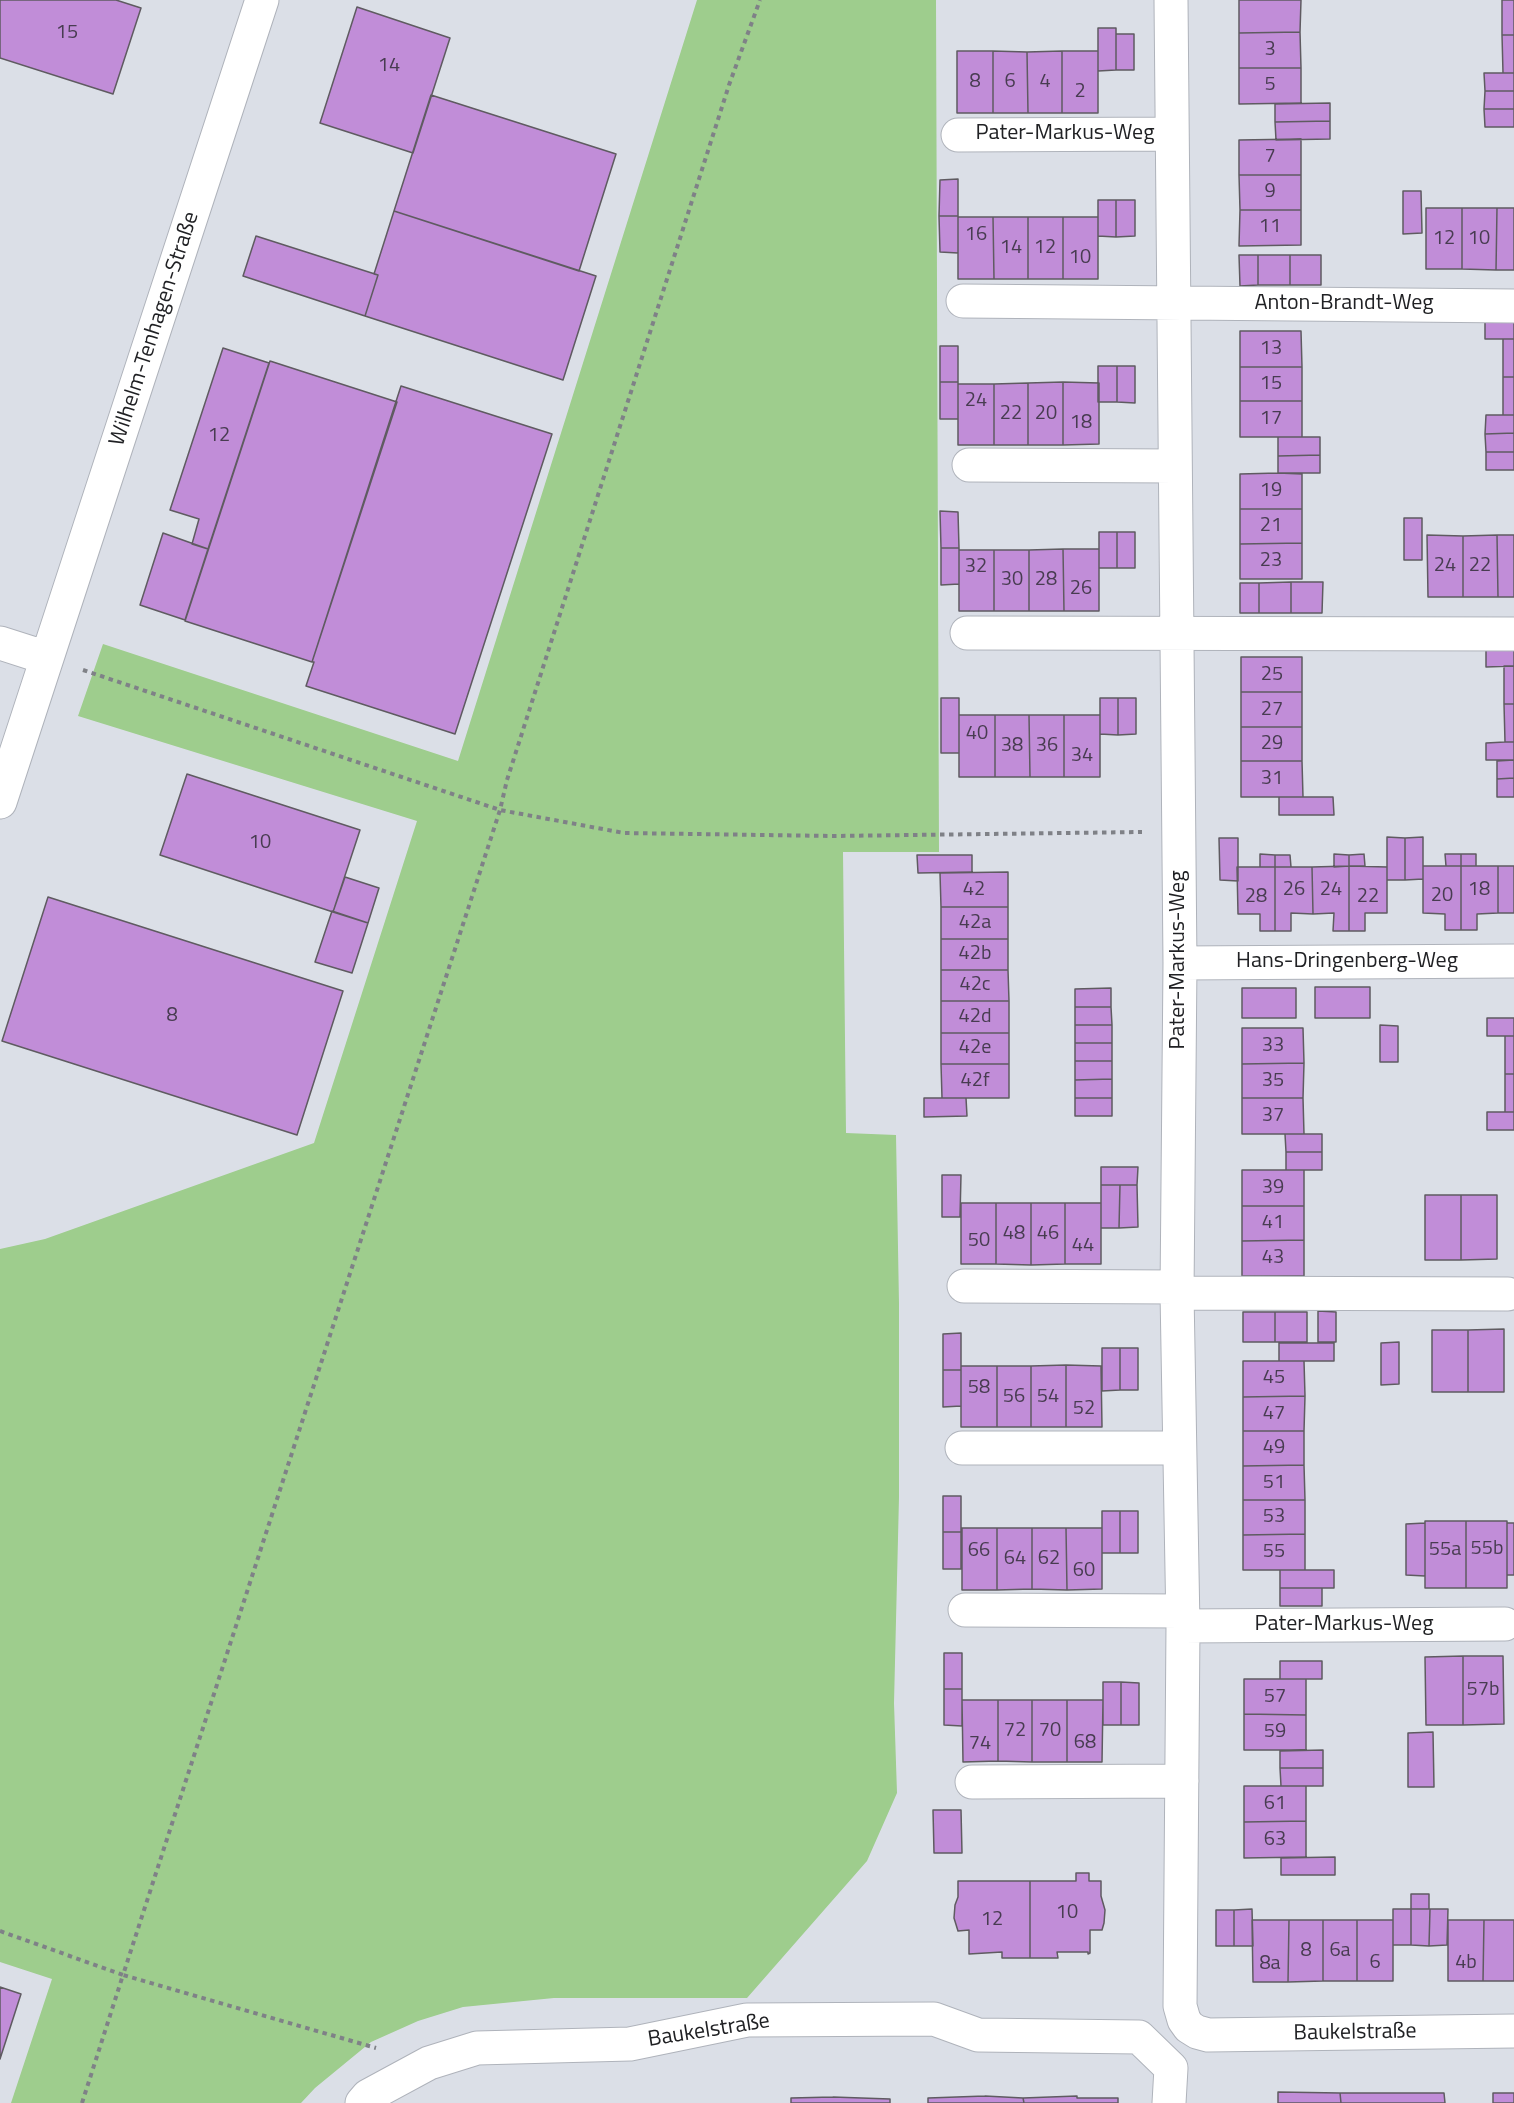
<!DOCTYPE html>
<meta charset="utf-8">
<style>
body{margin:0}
canvas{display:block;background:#dbdfe7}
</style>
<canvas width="1514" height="2103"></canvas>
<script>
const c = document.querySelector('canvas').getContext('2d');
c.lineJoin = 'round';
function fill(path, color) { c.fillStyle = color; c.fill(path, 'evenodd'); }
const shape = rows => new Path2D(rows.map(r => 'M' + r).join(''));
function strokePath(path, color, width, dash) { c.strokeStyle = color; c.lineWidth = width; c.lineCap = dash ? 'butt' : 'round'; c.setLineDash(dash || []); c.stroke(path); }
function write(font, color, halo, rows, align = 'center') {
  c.font = font + ' "Titillium Web",sans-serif'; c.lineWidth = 4.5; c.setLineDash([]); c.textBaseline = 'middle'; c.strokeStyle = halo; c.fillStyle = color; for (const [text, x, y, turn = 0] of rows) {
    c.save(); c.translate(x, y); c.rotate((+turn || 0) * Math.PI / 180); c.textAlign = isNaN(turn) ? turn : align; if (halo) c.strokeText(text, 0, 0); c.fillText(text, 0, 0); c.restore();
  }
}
const green = shape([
 [697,0,936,0,939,852,843,852,846,1133,896,1135,899,1304,899,1497,894,1703,897,1793,867,1861,747,1998,554,1998,463,2007,418,2021,371,2042,315,2088,301,2103,11,2103,52,1979,0,1962,0,1249,45,1239,314,1143,417,821,78,716,103,644,458,761]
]);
const building = shape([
 [0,0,116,0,141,8,113,94,0,58,0,0],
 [1239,0,1301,0,1300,32,1239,33,1239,0],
 [1502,0,1514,0,1514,35,1502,35,1502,0],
 [357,7,450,38,413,153,320,123,357,7],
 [1098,28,1116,28,1116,70,1098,71,1098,28],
 [1300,32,1301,68,1239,68,1239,33,1300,32],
 [1116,34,1134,34,1134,70,1116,70,1116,34],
 [1502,35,1514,35,1514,73,1503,73,1502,35],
 [957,51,993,51,993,113,957,113,957,51],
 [993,51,1027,52,1028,113,993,113,993,51],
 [1062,51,1098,51,1098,113,1062,113,1062,51],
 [1062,51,1062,113,1028,113,1027,52,1062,51],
 [1239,68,1301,68,1301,103,1239,104,1239,68],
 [1484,73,1514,73,1514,91,1485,91,1484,73],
 [1485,91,1514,91,1514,109,1484,109,1485,91],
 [431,95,616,154,579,271,394,211,431,95],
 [1330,103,1330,121,1275,122,1275,104,1330,103],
 [1484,109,1514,109,1514,127,1485,127,1484,109],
 [1330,121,1330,139,1276,140,1275,122,1330,121],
 [1301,139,1301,175,1239,175,1239,140,1301,139],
 [1239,175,1301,175,1301,210,1240,210,1239,175],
 [958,179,958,216,939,216,940,180,958,179],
 [1403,191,1421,191,1422,233,1403,234,1403,191],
 [1098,200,1116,200,1116,237,1098,236,1098,200],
 [1116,200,1135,200,1135,236,1116,237,1116,200],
 [1426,208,1462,208,1462,269,1426,269,1426,208],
 [1462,208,1497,208,1496,270,1462,269,1462,208],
 [1497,208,1514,208,1514,270,1496,270,1497,208],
 [1240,210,1301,210,1301,245,1239,246,1240,210],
 [394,211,596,276,563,380,365,316,378,275,374,274,394,211],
 [939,216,958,216,958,253,940,252,939,216],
 [958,217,993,217,994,279,958,279,958,217],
 [993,217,1028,217,1028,279,994,279,993,217],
 [1028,217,1063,217,1063,279,1028,279,1028,217],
 [1063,217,1098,217,1098,279,1063,279,1063,217],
 [256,236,378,275,365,316,243,276,256,236],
 [1239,255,1258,255,1258,285,1240,286,1239,255],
 [1258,255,1290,255,1290,285,1258,285,1258,255],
 [1290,255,1321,255,1321,285,1290,285,1290,255],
 [1485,321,1514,321,1514,339,1485,339,1485,321],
 [1240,331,1301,331,1302,367,1240,367,1240,331],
 [1503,339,1514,339,1514,377,1503,377,1503,339],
 [940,346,958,346,958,382,940,382,940,346],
 [223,348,269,363,208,549,192,544,199,519,170,510,223,348],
 [270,361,397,402,312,662,185,621,270,361],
 [1098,366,1117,366,1117,402,1098,402,1098,366],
 [1117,366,1135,366,1135,403,1117,402,1117,366],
 [1240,367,1302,367,1302,401,1240,401,1240,367],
 [1503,377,1514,377,1514,415,1503,415,1503,377],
 [940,382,958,382,958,419,940,419,940,382],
 [1063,382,1099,383,1099,444,1063,445,1063,382],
 [1063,382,1063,445,1028,445,1028,383,1063,382],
 [1028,383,1028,445,994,445,994,384,1028,383],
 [958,384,994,384,994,445,958,445,958,384],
 [401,386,552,434,455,734,306,686,314,662,312,662,401,386],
 [1240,401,1302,401,1302,437,1240,437,1240,401],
 [1486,415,1514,415,1514,433,1485,434,1486,415],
 [1514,433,1514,452,1486,452,1485,434,1514,433],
 [1278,437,1320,437,1320,455,1278,456,1278,437],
 [1486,452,1514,452,1514,470,1486,470,1486,452],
 [1320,455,1320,473,1278,473,1278,456,1320,455],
 [1278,473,1302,474,1302,509,1240,509,1240,474,1278,473],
 [1240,509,1302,509,1302,543,1240,544,1240,509],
 [940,511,958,512,959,548,941,548,940,511],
 [1404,518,1422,518,1422,560,1404,560,1404,518],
 [1099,532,1117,532,1117,568,1099,568,1099,532],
 [1117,532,1135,532,1135,568,1117,568,1117,532],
 [163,533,208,549,185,620,140,605,163,533],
 [1427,535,1463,536,1463,597,1428,597,1427,535],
 [1497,535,1514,535,1514,597,1498,597,1497,535],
 [1497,535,1498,597,1463,597,1463,536,1497,535],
 [1302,543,1302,579,1240,579,1240,544,1302,543],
 [941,548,959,548,959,584,941,585,941,548],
 [1063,549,1064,611,1029,611,1029,550,1063,549],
 [1063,549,1099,549,1099,611,1064,611,1063,549],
 [959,550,994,550,994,611,959,611,959,550],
 [994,550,1029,550,1029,611,994,611,994,550],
 [1291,582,1291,613,1259,613,1259,583,1291,582],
 [1291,582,1323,582,1322,613,1291,613,1291,582],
 [1240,583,1259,583,1259,613,1240,613,1240,583],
 [1486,649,1514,649,1514,666,1486,667,1486,649],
 [1241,657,1302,657,1302,692,1241,692,1241,657],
 [1504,666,1514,666,1514,704,1504,704,1504,666],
 [1241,692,1302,692,1302,727,1241,727,1241,692],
 [941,698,959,698,959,753,941,753,941,698],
 [1100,698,1118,698,1118,735,1100,734,1100,698],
 [1118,698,1136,698,1136,734,1118,735,1118,698],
 [1504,704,1514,704,1514,742,1505,742,1504,704],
 [959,715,995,715,995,777,959,777,959,715],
 [995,715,1029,715,1030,777,995,777,995,715],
 [1029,715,1064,715,1064,777,1030,777,1029,715],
 [1064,715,1100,715,1100,777,1064,777,1064,715],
 [1241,727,1302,727,1302,761,1241,761,1241,727],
 [1505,742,1514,742,1514,760,1486,760,1486,743,1505,742],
 [1514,760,1514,778,1497,779,1497,761,1514,760],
 [1241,761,1302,761,1303,797,1241,797,1241,761],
 [187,774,360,830,333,912,160,855,187,774],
 [1514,778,1514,797,1497,797,1497,779,1514,778],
 [1279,797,1333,797,1334,815,1279,815,1279,797],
 [1387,837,1405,838,1405,880,1387,880,1387,837],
 [1423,837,1423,879,1405,880,1405,838,1423,837],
 [1219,838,1238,838,1238,881,1220,880,1219,838],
 [1260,854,1275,855,1275,867,1260,867,1260,854],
 [1334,854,1349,855,1349,866,1334,867,1334,854],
 [1364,854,1365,866,1349,866,1349,855,1364,854],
 [1445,854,1461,854,1461,866,1446,866,1445,854],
 [1461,854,1476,854,1476,866,1461,866,1461,854],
 [917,855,972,855,972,872,918,873,917,855],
 [1275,855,1290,855,1291,867,1275,867,1275,855],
 [1349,866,1387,867,1387,913,1365,913,1365,931,1349,931,1349,866],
 [1349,866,1349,931,1333,931,1334,913,1313,914,1312,867,1349,866],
 [1423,866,1461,866,1461,930,1445,930,1445,914,1423,913,1423,866],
 [1461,866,1498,866,1498,913,1477,914,1477,930,1461,930,1461,866],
 [1498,866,1514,866,1514,913,1498,913,1498,866],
 [1237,867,1275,867,1275,931,1260,931,1260,914,1238,914,1237,867],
 [1275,867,1312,867,1313,914,1291,913,1291,931,1275,931,1275,867],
 [1008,872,1008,907,941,907,940,873,1008,872],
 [345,877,379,888,368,923,333,912,345,877],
 [48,897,343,991,297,1135,2,1041,48,897],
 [941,907,1008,907,1008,939,941,939,941,907],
 [332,911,368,923,352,973,315,962,332,911],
 [941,939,1008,939,1008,970,941,970,941,939],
 [941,970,1008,970,1009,1001,941,1001,941,970],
 [1315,987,1370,987,1370,1018,1315,1018,1315,987],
 [1111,988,1111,1007,1075,1007,1075,989,1111,988],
 [1242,988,1296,988,1296,1018,1242,1018,1242,988],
 [941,1001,1009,1001,1009,1033,941,1033,941,1001],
 [1075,1007,1111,1007,1112,1025,1075,1025,1075,1007],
 [1487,1018,1514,1018,1514,1036,1487,1036,1487,1018],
 [1075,1025,1112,1025,1112,1043,1075,1043,1075,1025],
 [1380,1025,1398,1026,1398,1062,1380,1062,1380,1025],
 [1242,1028,1303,1028,1304,1063,1242,1064,1242,1028],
 [941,1033,1009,1033,1009,1064,941,1064,941,1033],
 [1505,1036,1514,1036,1514,1074,1505,1074,1505,1036],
 [1075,1043,1112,1043,1112,1061,1075,1061,1075,1043],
 [1075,1061,1112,1061,1112,1079,1075,1080,1075,1061],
 [1304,1063,1303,1098,1242,1098,1242,1064,1304,1063],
 [941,1064,1009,1064,1009,1098,942,1098,941,1064],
 [1505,1074,1514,1074,1514,1112,1505,1112,1505,1074],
 [1112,1079,1112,1098,1075,1098,1075,1080,1112,1079],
 [924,1098,966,1098,967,1116,924,1117,924,1098],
 [1075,1098,1112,1098,1112,1116,1075,1116,1075,1098],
 [1242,1098,1303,1098,1304,1134,1242,1134,1242,1098],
 [1487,1112,1514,1112,1514,1130,1487,1130,1487,1112],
 [1285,1134,1322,1134,1322,1152,1286,1152,1285,1134],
 [1286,1152,1322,1152,1322,1170,1286,1170,1286,1152],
 [1101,1167,1138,1167,1137,1185,1101,1185,1101,1167],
 [1242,1170,1304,1170,1304,1206,1242,1206,1242,1170],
 [942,1175,961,1175,960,1217,942,1217,942,1175],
 [1101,1185,1120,1185,1119,1228,1101,1228,1101,1185],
 [1120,1185,1137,1185,1138,1227,1119,1228,1120,1185],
 [1425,1195,1461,1195,1461,1260,1425,1260,1425,1195],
 [1461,1195,1497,1195,1497,1259,1461,1260,1461,1195],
 [961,1203,996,1203,996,1264,961,1264,961,1203],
 [996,1203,1031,1203,1031,1265,996,1264,996,1203],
 [1031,1203,1065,1203,1065,1264,1031,1265,1031,1203],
 [1065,1203,1101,1203,1101,1264,1065,1264,1065,1203],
 [1242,1206,1304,1206,1304,1240,1242,1241,1242,1206],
 [1304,1240,1304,1276,1242,1276,1242,1241,1304,1240],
 [1318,1311,1336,1312,1336,1342,1318,1342,1318,1311],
 [1243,1312,1275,1312,1275,1342,1243,1342,1243,1312],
 [1275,1312,1307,1312,1307,1342,1275,1342,1275,1312],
 [1504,1329,1504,1392,1468,1392,1468,1330,1504,1329],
 [1432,1330,1468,1330,1468,1392,1432,1392,1432,1330],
 [961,1333,961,1370,943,1370,943,1334,961,1333],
 [1399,1342,1399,1384,1381,1385,1381,1343,1399,1342],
 [1279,1343,1334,1343,1334,1361,1279,1361,1279,1343],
 [1102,1348,1120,1348,1120,1390,1102,1391,1102,1348],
 [1120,1348,1138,1348,1138,1390,1120,1390,1120,1348],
 [1243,1361,1304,1361,1305,1396,1243,1397,1243,1361],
 [1066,1365,1066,1427,1031,1427,1031,1366,1066,1365],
 [1066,1365,1101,1366,1102,1427,1066,1427,1066,1365],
 [961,1366,997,1366,997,1427,961,1427,961,1366],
 [997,1366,1031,1366,1031,1427,997,1427,997,1366],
 [943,1370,961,1370,961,1406,943,1407,943,1370],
 [1305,1396,1304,1431,1243,1431,1243,1397,1305,1396],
 [1243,1431,1304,1431,1304,1465,1243,1466,1243,1431],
 [1304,1465,1305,1500,1243,1500,1243,1466,1304,1465],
 [943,1496,961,1496,961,1532,943,1532,943,1496],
 [1243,1500,1305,1500,1305,1534,1243,1535,1243,1500],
 [1102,1511,1120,1511,1120,1553,1102,1553,1102,1511],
 [1120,1511,1138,1511,1138,1553,1120,1553,1120,1511],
 [1425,1521,1466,1521,1466,1588,1425,1588,1425,1521],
 [1466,1521,1507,1521,1507,1588,1466,1588,1466,1521],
 [1425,1523,1425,1576,1406,1575,1406,1524,1425,1523],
 [1507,1523,1514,1523,1514,1575,1507,1575,1507,1523],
 [962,1528,997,1528,997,1590,962,1590,962,1528],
 [997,1528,1032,1528,1032,1589,997,1590,997,1528],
 [1032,1528,1066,1528,1067,1590,1032,1589,1032,1528],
 [1066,1528,1102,1528,1102,1589,1067,1590,1066,1528],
 [943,1532,961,1532,961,1569,943,1569,943,1532],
 [1305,1534,1305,1570,1243,1570,1243,1535,1305,1534],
 [1280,1570,1334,1570,1334,1588,1280,1588,1280,1570],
 [1280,1588,1322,1588,1322,1606,1280,1606,1280,1588],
 [944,1653,962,1653,962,1689,944,1689,944,1653],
 [1463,1656,1463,1725,1426,1725,1425,1657,1463,1656],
 [1463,1656,1503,1656,1504,1724,1463,1725,1463,1656],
 [1280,1661,1322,1661,1322,1679,1280,1679,1280,1661],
 [1244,1679,1306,1679,1306,1715,1244,1714,1244,1679],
 [1103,1682,1121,1682,1121,1725,1103,1725,1103,1682],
 [1121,1682,1139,1683,1139,1725,1121,1725,1121,1682],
 [944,1689,962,1689,962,1726,944,1725,944,1689],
 [962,1700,998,1700,998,1761,963,1762,962,1700],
 [998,1700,1032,1700,1032,1762,998,1761,998,1700],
 [1032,1700,1067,1700,1067,1762,1032,1762,1032,1700],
 [1067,1700,1103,1700,1102,1762,1067,1762,1067,1700],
 [1244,1714,1306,1715,1306,1750,1244,1750,1244,1714],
 [1433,1732,1434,1787,1408,1787,1408,1733,1433,1732],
 [1323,1750,1323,1768,1280,1768,1280,1751,1323,1750],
 [1280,1768,1323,1768,1323,1786,1281,1786,1280,1768],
 [1244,1786,1306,1786,1306,1821,1244,1822,1244,1786],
 [933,1810,961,1810,962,1853,934,1853,933,1810],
 [1306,1821,1306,1857,1244,1858,1244,1822,1306,1821],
 [1335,1857,1335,1875,1281,1875,1281,1858,1335,1857],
 [1076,1873,1089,1873,1089,1881,1101,1881,1101,1896,1105,1910,1104,1923,1102,1930,1090,1930,1090,1953,1088,1954,1088,1952,1057,1952,1058,1958,1030,1958,1030,1881,1076,1881,1076,1873],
 [958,1881,1030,1881,1030,1958,1002,1958,1002,1952,969,1954,969,1930,958,1931,954,1918,955,1905,958,1897,958,1881],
 [1411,1894,1429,1894,1429,1909,1411,1909,1411,1894],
 [1252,1909,1253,1946,1234,1946,1234,1910,1252,1909],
 [1393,1909,1411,1909,1411,1945,1393,1945,1393,1909],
 [1411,1909,1430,1909,1429,1946,1411,1945,1411,1909],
 [1430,1909,1448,1909,1447,1945,1429,1946,1430,1909],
 [1216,1910,1234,1910,1234,1946,1216,1946,1216,1910],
 [1252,1920,1289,1920,1288,1982,1253,1982,1252,1920],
 [1289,1920,1323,1920,1323,1981,1288,1982,1289,1920],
 [1323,1920,1357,1920,1357,1981,1323,1981,1323,1920],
 [1357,1920,1393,1920,1393,1981,1357,1981,1357,1920],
 [1448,1920,1484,1920,1483,1981,1448,1981,1448,1920],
 [1484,1920,1514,1920,1514,1981,1483,1981,1484,1920],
 [0,1987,21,1994,0,2059,0,1987],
 [1278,2092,1340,2093,1341,2103,1278,2103,1278,2092],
 [1340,2093,1444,2093,1445,2103,1341,2103,1340,2093],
 [1493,2093,1514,2093,1514,2103,1493,2103,1493,2093],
 [985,2096,1023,2098,1024,2103,928,2103,928,2098,985,2096],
 [1077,2096,1077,2098,1118,2098,1118,2103,1024,2103,1023,2098,1077,2096],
 [833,2097,890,2099,890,2103,791,2103,791,2098,833,2097]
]);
const path = shape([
 [83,670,500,810,624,833,834,836,1142,832],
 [0,1931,123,1975,500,810,507,780,729,85,760,0],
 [82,2103,123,1975,376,2048]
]);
const minor = shape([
 [1171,0,1180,963,1177,1293,1183,1626,1180,2006,1184,2020,1189,2027,1197,2032,1208,2035,1514,2031],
 [958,135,1172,134],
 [963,301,1514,306],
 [969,465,1175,466],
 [967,633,1514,634],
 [0,643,47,658],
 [0,802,262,0],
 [1180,963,1514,961],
 [964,1286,1177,1287],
 [1177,1293,1508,1294],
 [962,1448,1179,1448],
 [965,1610,1182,1611],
 [1183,1626,1505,1624],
 [972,1782,1182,1781],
 [362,2103,368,2096,429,2063,477,2048,630,2044,747,2020,934,2019,978,2035,1139,2037,1171,2068,1169,2103]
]);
const numberNames = [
 ["15",67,33],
 ["3",1270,50],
 ["14",389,66],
 ["8",975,82],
 ["6",1010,82],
 ["4",1045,82],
 ["5",1270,85],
 ["2",1080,92],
 ["7",1270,157],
 ["9",1270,192],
 ["11",1270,227],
 ["16",976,235],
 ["12",1444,239],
 ["10",1479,239],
 ["14",1011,248],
 ["12",1045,248],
 ["10",1080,258],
 ["13",1271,349],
 ["15",1271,384],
 ["24",976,401],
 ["22",1011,414],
 ["20",1046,414],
 ["17",1271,419],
 ["18",1081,423],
 ["12",219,436],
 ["19",1271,491],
 ["21",1271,526],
 ["23",1271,561],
 ["24",1445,566],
 ["22",1480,566],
 ["32",976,567],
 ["30",1012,580],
 ["28",1046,580],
 ["26",1081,589],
 ["25",1272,675],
 ["27",1272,710],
 ["40",977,734],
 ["29",1272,744],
 ["38",1012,746],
 ["36",1047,746],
 ["34",1082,756],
 ["31",1272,779],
 ["10",260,843],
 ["42",974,890],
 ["26",1294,890],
 ["24",1331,890],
 ["18",1479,890],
 ["20",1442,896],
 ["28",1256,897],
 ["22",1368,897],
 ["42a",975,923],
 ["42b",975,954],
 ["42c",975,985],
 ["8",172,1016],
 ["42d",975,1017],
 ["33",1273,1046],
 ["42e",975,1048],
 ["42f",975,1081],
 ["35",1273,1081],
 ["37",1273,1116],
 ["39",1273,1188],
 ["41",1273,1223],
 ["48",1014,1234],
 ["46",1048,1234],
 ["50",979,1241],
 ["44",1083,1246],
 ["43",1273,1258],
 ["45",1274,1378],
 ["58",979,1388],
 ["56",1014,1397],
 ["54",1048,1397],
 ["52",1084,1409],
 ["47",1274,1414],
 ["49",1274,1448],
 ["51",1274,1483],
 ["53",1274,1517],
 ["55b",1487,1549],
 ["55a",1445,1550],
 ["66",979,1551],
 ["55",1274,1552],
 ["64",1015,1559],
 ["62",1049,1559],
 ["60",1084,1571],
 ["57b",1483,1690],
 ["57",1275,1697],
 ["72",1015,1731],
 ["70",1050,1731],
 ["59",1275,1732],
 ["68",1085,1743],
 ["74",980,1744],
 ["61",1275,1804],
 ["63",1275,1840],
 ["10",1067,1913],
 ["12",992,1920],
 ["8",1306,1951],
 ["6a",1340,1951],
 ["6",1375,1963],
 ["4b",1466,1963],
 ["8a",1270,1964]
];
const streetNames = [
 ["Pater-Markus-Weg",1065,134],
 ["Anton-Brandt-Weg",1344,304],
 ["Wilhelm-Tenhagen-Straße",155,329,-72],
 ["Pater-Markus-Weg",1179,960,-90],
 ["Hans-Dringenberg-Weg",1347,962],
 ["Pater-Markus-Weg",1344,1625],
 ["Baukelstraße",709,2031,-9],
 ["Baukelstraße",1355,2033,-1]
];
fill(green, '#9ecd8d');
fill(building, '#c18dd8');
strokePath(building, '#5f5b61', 1.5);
strokePath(minor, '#afb3bb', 35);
strokePath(path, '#7f8187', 4, [4.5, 4.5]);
strokePath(minor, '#fff', 33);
write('20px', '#483c51', null, numberNames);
write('22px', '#202124', '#fff', streetNames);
</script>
